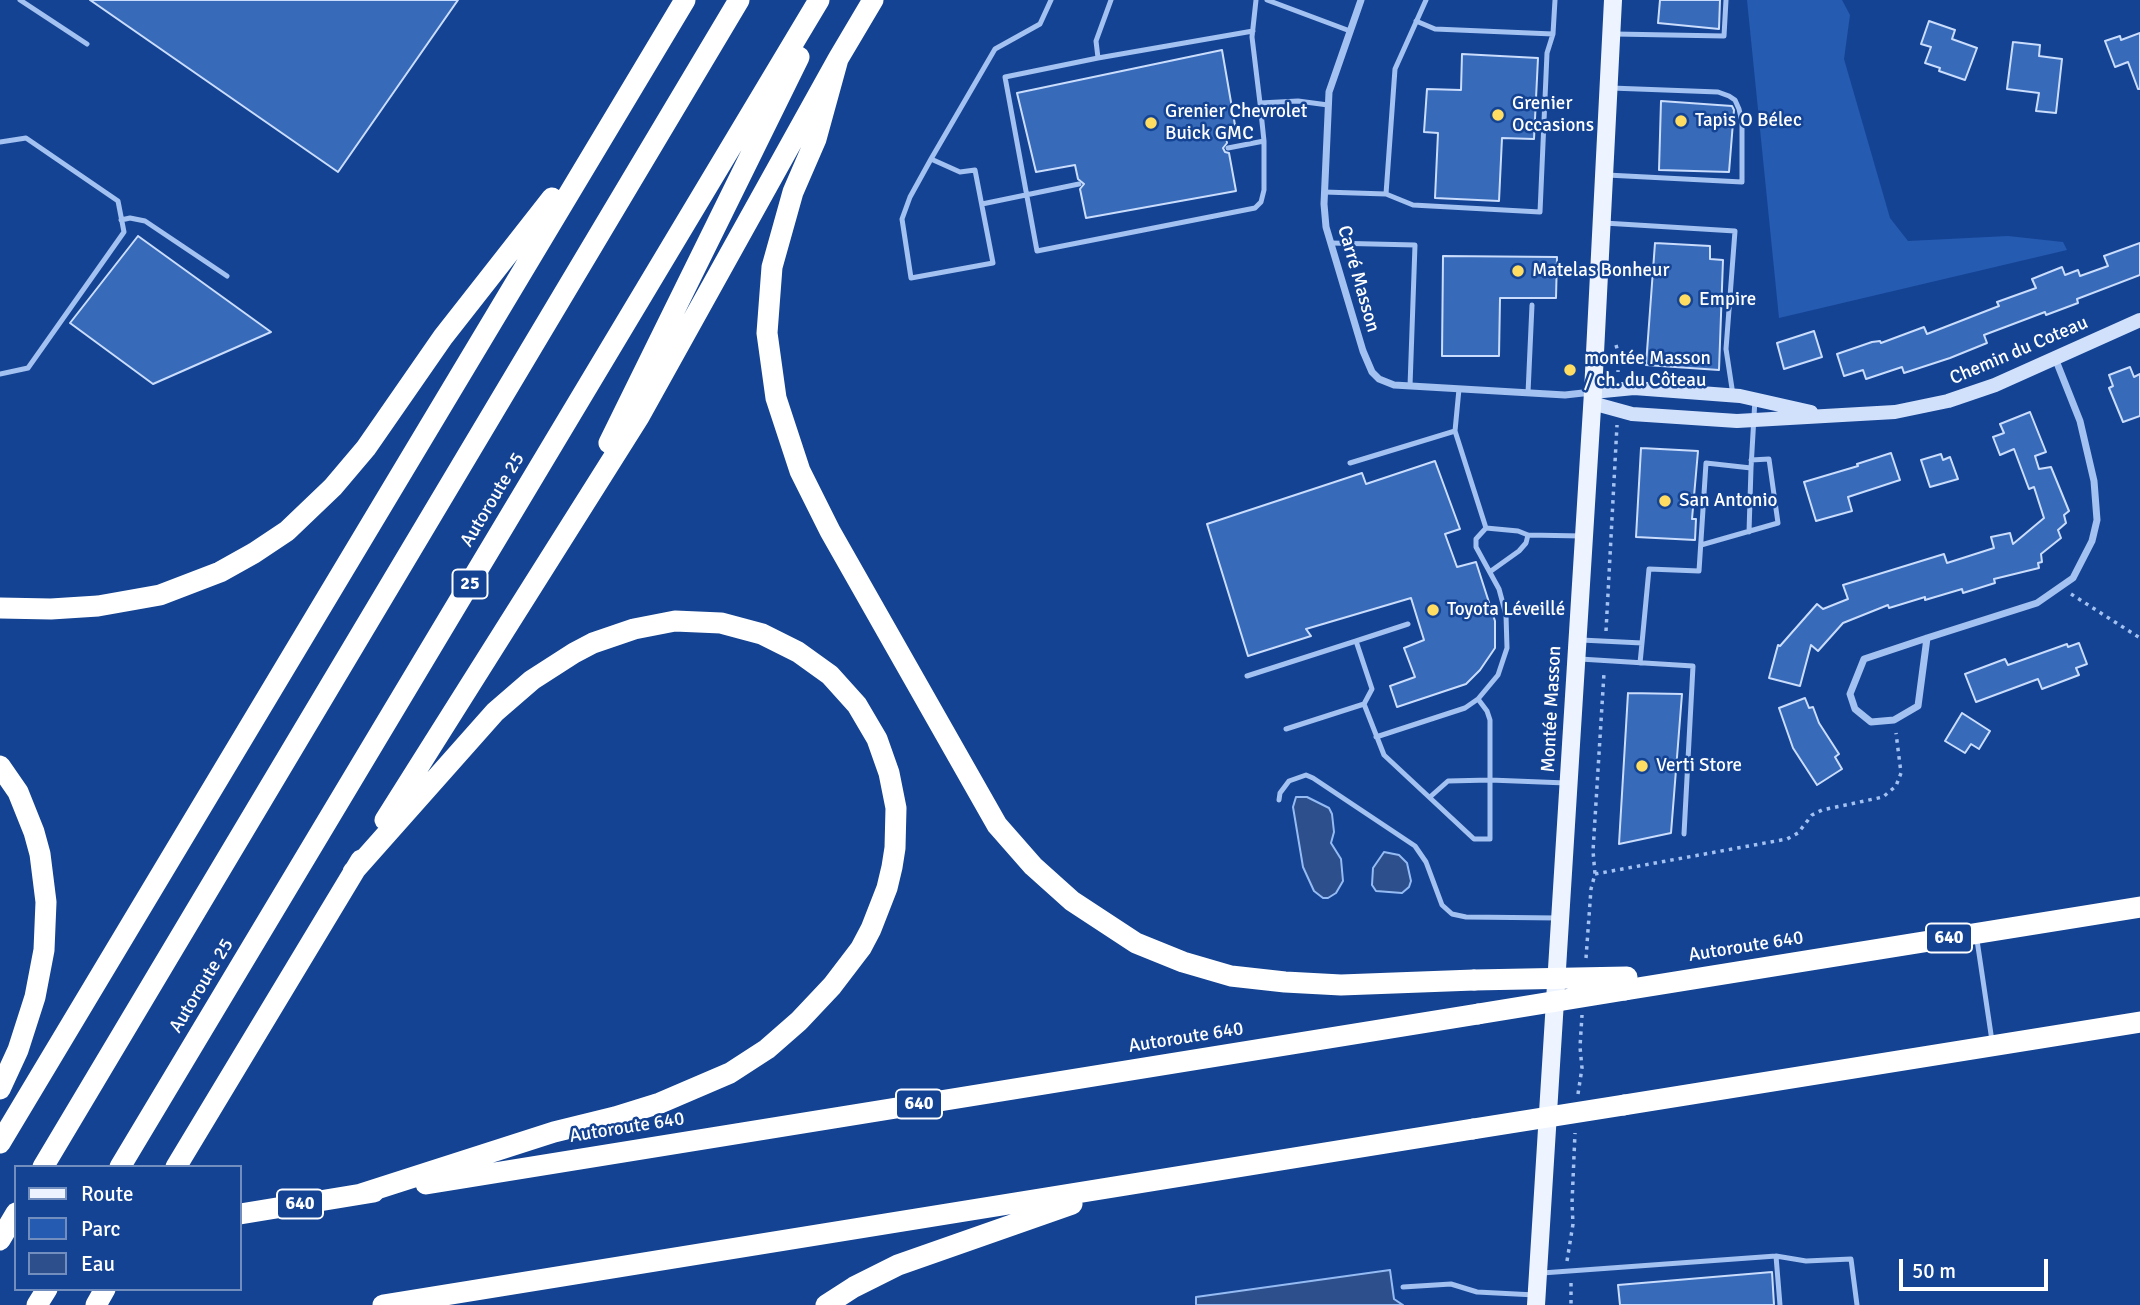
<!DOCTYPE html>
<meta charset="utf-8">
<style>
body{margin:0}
#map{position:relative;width:2140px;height:1305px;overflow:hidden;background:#144393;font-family:Signika,sans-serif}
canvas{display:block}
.legend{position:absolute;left:14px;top:1165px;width:228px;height:126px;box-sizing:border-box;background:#144393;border:2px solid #728ebe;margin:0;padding:9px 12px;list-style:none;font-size:21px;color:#fff}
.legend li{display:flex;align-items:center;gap:14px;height:35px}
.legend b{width:35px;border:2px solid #728ebe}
.scale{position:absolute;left:1899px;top:1259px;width:149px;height:32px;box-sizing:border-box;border:4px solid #fff;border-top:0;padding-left:9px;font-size:21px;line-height:24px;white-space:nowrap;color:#fff;-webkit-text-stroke:5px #144393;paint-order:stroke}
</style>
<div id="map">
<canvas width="2140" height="1305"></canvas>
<ul class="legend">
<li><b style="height:9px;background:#edf3ff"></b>Route</li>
<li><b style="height:19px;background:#265bb2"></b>Parc</li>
<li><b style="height:19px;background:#2d4f8b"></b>Eau</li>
</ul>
<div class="scale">50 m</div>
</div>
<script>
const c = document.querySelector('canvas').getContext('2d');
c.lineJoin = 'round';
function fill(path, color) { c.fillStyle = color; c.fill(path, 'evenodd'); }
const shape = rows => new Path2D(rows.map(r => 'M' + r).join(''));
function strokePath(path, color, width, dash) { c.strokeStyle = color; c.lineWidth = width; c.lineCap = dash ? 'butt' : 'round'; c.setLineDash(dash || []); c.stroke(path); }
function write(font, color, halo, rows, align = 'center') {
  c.font = font + ' Signika,sans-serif'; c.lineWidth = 5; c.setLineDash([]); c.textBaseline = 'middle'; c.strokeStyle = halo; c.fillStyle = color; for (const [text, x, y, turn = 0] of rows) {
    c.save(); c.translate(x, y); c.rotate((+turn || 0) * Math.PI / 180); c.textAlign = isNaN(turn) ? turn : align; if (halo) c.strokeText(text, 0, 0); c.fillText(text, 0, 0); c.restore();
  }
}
const green = shape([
 [1747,0,1842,0,1850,15,1844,59,1890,218,1908,241,2008,236,2063,242,2067,250,1779,318]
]);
const water = shape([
 [1296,797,1307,797,1329,808,1332,814,1334,832,1331,843,1341,859,1343,881,1336,893,1328,898,1323,898,1314,891,1303,867,1293,807,1296,797],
 [1384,852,1399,855,1407,863,1411,881,1409,887,1402,893,1376,891,1372,885,1373,868,1384,852],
 [1390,1270,1394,1299,1403,1305,1196,1305,1196,1297,1390,1270]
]);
const building = shape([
 [90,0,458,0,338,172,90,0],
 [1660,0,1720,0,1719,29,1658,23,1660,0],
 [1929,21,1955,30,1952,39,1977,48,1965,80,1939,71,1940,68,1925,63,1931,47,1921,44,1929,21],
 [2140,33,2140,89,2138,89,2128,62,2115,67,2105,41,2120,36,2121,40,2140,33],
 [2013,42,2040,45,2039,56,2062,59,2056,113,2036,111,2039,93,2007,89,2013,42],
 [1222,50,1236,131,1226,133,1227,143,1223,148,1225,152,1229,153,1236,191,1086,218,1080,189,1084,184,1078,179,1075,165,1036,172,1017,93,1222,50],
 [1462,54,1538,58,1534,139,1502,138,1499,201,1435,198,1438,133,1424,132,1427,89,1461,90,1462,54],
 [1661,101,1732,106,1734,110,1729,172,1659,170,1661,101],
 [138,236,271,332,153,384,70,323,138,236],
 [1655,243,1710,246,1710,259,1723,260,1719,370,1646,365,1655,243],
 [2140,243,2140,275,2077,299,2078,303,2046,315,2045,312,1984,335,1987,343,1950,358,1904,373,1902,367,1866,379,1863,370,1844,376,1837,354,1872,342,1880,341,1881,343,1924,327,1927,334,1999,306,1997,302,2036,288,2032,279,2062,267,2065,275,2078,270,2080,276,2108,266,2104,256,2140,243],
 [1443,256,1557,257,1556,298,1500,298,1499,356,1442,356,1443,256],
 [1814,331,1822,357,1784,369,1777,343,1814,331],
 [2130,367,2134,377,2140,374,2140,416,2123,422,2109,388,2113,386,2109,375,2130,367],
 [2030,412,2046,452,2035,456,2039,469,2051,467,2069,511,2064,515,2066,523,2058,530,2061,538,2041,554,2042,562,2038,563,2039,568,1994,579,1995,583,1963,593,1962,589,1925,600,1925,597,1889,608,1888,605,1843,623,1818,651,1811,645,1800,686,1769,678,1778,645,1780,646,1817,604,1823,609,1848,599,1843,585,1944,554,1947,563,1994,548,1991,537,2010,533,2013,544,2044,518,2034,487,2029,489,2014,449,2000,455,1993,437,2004,433,2000,424,2030,412],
 [1641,448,1698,451,1692,519,1696,519,1695,540,1636,537,1641,448],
 [1891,453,1900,480,1848,497,1852,511,1816,521,1804,482,1858,466,1857,464,1891,453],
 [1941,454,1943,460,1950,457,1958,479,1930,487,1921,460,1941,454],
 [1435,461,1460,529,1445,534,1457,567,1476,562,1495,621,1495,648,1480,670,1466,684,1397,707,1390,686,1415,677,1404,648,1424,640,1411,598,1306,629,1311,636,1248,656,1207,524,1362,473,1366,484,1435,461],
 [2079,643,2087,664,2076,668,2079,675,2042,689,2038,679,1976,702,1965,674,2005,659,2008,665,2067,644,2068,647,2079,643],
 [1628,693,1682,694,1671,833,1619,844,1628,693],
 [1805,698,1809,708,1813,707,1819,723,1839,754,1835,757,1842,769,1817,785,1793,748,1779,708,1805,698],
 [1962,713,1990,731,1979,749,1971,744,1965,753,1945,741,1962,713],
 [1772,1272,1774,1305,1620,1305,1618,1285,1772,1272]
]);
const path = shape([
 [1616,345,1619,356,1618,372],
 [2071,594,2140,638],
 [1606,631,1617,425],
 [1595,874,1787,839,1798,833,1812,815,1822,810,1883,797,1896,786,1901,773,1896,733],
 [1586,958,1591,889,1595,874,1593,851,1604,673],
 [1578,1094,1582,1068,1580,1047,1582,1015],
 [1567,1261,1573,1224,1572,1203,1575,1133],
 [1571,1283,1571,1305]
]);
const lane = shape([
 [20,0,87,44],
 [1256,0,1252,37,1260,103,1298,101,1328,105],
 [1267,0,1350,31],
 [1416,21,1435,29,1553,34,1555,0],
 [1253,31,1098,58,1005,77,1037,251,1255,208,1261,202,1264,190,1264,141,1260,103],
 [1615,34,1724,36,1726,0],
 [1098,58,1096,41,1111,0],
 [0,142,26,138,118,201,124,232,28,368,0,374],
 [1228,148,1264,141],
 [931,159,960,172,975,170,993,263,911,278,902,219,910,197,931,159,995,49,1040,24,1051,0],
 [1607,175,1742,182,1742,122,1739,109,1735,100,1729,96,1718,92,1611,88],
 [1324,192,1386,194,1395,69,1426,0],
 [1386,194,1413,205,1540,212,1547,53,1553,34],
 [982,204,1079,184],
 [121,220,130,218,145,221,227,276],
 [1604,223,1735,231,1726,349,1733,395],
 [1331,243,1415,245,1410,386],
 [1528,393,1532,305],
 [1455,431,1486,528,1518,531,1528,535,1582,536],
 [1350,463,1455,431,1459,389],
 [1749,532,1751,468],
 [1701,545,1778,523,1769,459,1751,460],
 [1491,571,1519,551,1526,543,1528,535],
 [1581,640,1642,643,1640,663],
 [1356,641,1408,624],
 [1642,643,1649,569,1699,571,1706,463,1751,468,1755,399],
 [1580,659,1693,666,1684,834],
 [1247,676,1356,641,1372,689,1364,704],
 [1478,699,1487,711,1490,720,1490,780,1566,783],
 [1286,729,1364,704,1384,755,1474,839,1490,839,1490,780,1448,781,1430,797],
 [1376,737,1465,708,1478,699,1498,675,1507,648,1506,615,1499,589,1476,547,1476,539,1486,528],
 [1279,800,1280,793,1289,781,1306,775,1313,778,1415,846,1426,862,1442,905,1452,914,1466,917,1558,918],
 [1977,940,1992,1041],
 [1776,1256,1806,1261,1851,1259,1857,1305],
 [1542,1273,1776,1256,1780,1305],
 [1403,1287,1451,1284,1477,1292,1535,1295]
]);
const street = shape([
 [1361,0,1329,92,1324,204,1326,227,1363,351,1372,372,1379,379,1394,385,1565,395,1592,392],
 [1927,638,1918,706,1894,720,1871,722,1855,709,1850,694,1864,659,1927,638,2037,603,2073,578,2092,541,2097,520,2094,481,2080,421,2055,358]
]);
const secondary = shape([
 [1593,392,1634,388,1740,396,1811,412],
 [1592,403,1632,414,1737,421,1895,412,1948,401,1995,385,2140,320]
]);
const primary = shape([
 [1536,1305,1593,392,1613,0]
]);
const highway = shape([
 [838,59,816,139,793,192,772,267,767,333,776,398,800,471,830,531,997,825,1033,866,1072,901,1136,943,1183,962,1231,976,1285,982,1341,985,1474,980],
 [609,443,799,57],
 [0,608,51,609,98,606,160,595,220,572,254,553,287,531,333,487,366,448,443,337,552,198],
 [0,766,18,792,34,832,40,854,46,902,44,950,35,997,18,1050,0,1089],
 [385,820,639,417,838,59,873,0],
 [353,872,495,712,532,680,574,653,593,643,634,629,675,621,721,623,762,634,798,652,830,675,857,705,877,739,889,773,896,808,895,848,892,867,887,888,871,929,861,948,832,986,799,1021,767,1049,730,1073,660,1103,615,1117,554,1132,361,1194],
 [1625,990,2140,907],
 [1624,1105,2140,1022],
 [0,1143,685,0],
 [43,1167,739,0],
 [120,1167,819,0],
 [176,1167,361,860],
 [426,1184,1478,1014],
 [240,1214,374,1192],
 [0,1240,16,1213],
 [37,1305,47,1289],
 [96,1305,105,1289],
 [383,1305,1473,1129],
 [826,1305,854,1287,898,1265,1072,1204]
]);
const highwayBridge = shape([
 [1474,980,1627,977],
 [1478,1014,1625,990],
 [1473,1129,1624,1105]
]);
const markers = [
 [1498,115,7,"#ffdd63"],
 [1681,121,7,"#ffdd63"],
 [1151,123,7,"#ffdd63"],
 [1518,271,7,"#ffdd63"],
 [1685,300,7,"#ffdd63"],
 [1570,370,7,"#ffdd63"],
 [1665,501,7,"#ffdd63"],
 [1433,610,7,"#ffdd63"],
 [1642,766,7,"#ffdd63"]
];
const shields = [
 [470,584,35],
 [1949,938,46],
 [919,1104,46],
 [300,1204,46]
];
const shieldNames = [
 ["25",470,584],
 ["640",1949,938],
 ["640",919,1104],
 ["640",300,1204]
];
const poiNames = [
 ["Grenier",1512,104],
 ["Occasions",1512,126],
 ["Grenier Chevrolet",1165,112],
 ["Buick GMC",1165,134],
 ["Tapis O Bélec",1695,121],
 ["Matelas Bonheur",1532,271],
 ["Empire",1699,300],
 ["montée Masson",1584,359],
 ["/ ch. du Côteau",1584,381],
 ["San Antonio",1679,501],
 ["Toyota Léveillé",1447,610],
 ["Verti Store",1656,766]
];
const streetNames = [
 ["Carré Masson",1358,279,74],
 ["Chemin du Coteau",2019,351,-23],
 ["Autoroute 25",493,500,-59],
 ["Montée Masson",1552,709,-87],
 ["Autoroute 640",1746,947,-9],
 ["Autoroute 25",202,986,-59],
 ["Autoroute 640",1186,1038,-9],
 ["Autoroute 640",627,1128,-9]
];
fill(green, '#265bb2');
fill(water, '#2d4f8b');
strokePath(water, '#95bbf4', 2);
fill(building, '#386aba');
strokePath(building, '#caddfc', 2);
strokePath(path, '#a3c1f1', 3.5, [3.5, 5]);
strokePath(lane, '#a3c1f1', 5);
strokePath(street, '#a3c1f1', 7);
strokePath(secondary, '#d1e1fc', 14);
strokePath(primary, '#edf3ff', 18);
strokePath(highway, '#fff', 21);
strokePath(highwayBridge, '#fff', 21);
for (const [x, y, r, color] of markers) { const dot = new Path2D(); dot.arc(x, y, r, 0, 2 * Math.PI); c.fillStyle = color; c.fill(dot); strokePath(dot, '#144393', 2.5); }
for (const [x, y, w] of shields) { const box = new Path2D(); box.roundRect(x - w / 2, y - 14.5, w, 29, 5); c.fillStyle = '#144393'; c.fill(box); strokePath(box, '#fff', 2); }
write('bold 18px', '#fff', null, shieldNames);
write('19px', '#fff', '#144393', poiNames, 'left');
write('19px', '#fff', '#144393', streetNames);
</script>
